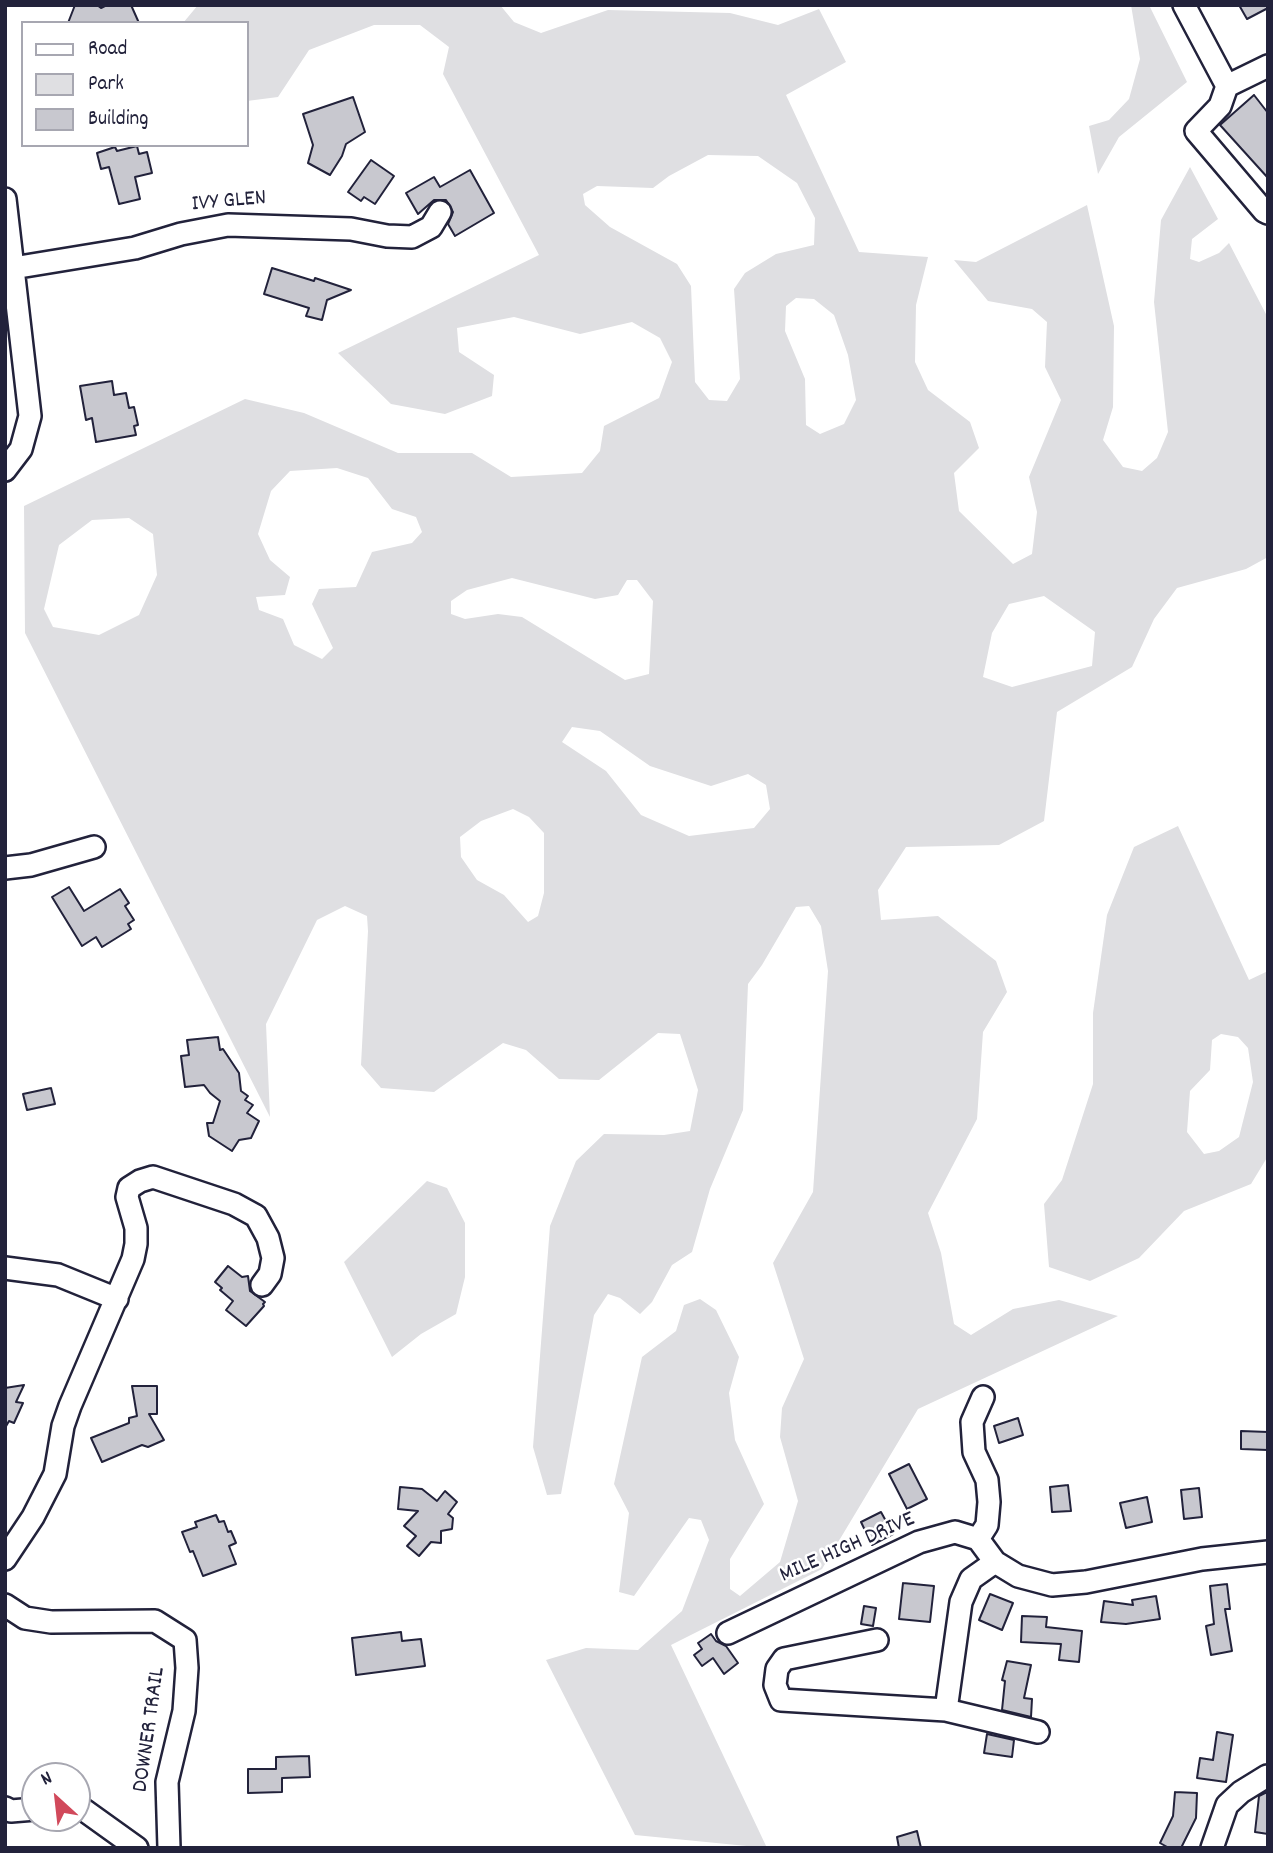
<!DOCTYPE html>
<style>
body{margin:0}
#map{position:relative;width:1273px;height:1853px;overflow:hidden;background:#fff;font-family:Dekko,sans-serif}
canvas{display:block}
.frame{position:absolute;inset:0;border:7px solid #22223b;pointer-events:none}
.legend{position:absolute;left:21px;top:21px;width:228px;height:126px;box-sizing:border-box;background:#fff;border:2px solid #a7a7b1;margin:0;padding:9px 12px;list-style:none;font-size:21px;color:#22223b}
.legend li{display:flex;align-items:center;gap:14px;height:35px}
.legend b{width:35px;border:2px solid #a7a7b1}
.north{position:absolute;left:21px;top:1762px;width:70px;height:70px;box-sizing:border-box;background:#fff;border:2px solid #a7a7b1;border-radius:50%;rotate:333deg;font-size:19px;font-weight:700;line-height:28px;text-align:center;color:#22223b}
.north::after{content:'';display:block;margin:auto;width:24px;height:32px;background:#d1495b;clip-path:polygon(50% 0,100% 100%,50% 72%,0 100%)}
</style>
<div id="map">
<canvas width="1273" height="1853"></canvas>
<div class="frame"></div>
<ul class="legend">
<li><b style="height:9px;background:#fff"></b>Road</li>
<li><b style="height:19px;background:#dfdfe2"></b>Park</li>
<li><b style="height:19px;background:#c8c8cf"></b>Building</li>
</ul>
<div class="north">N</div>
</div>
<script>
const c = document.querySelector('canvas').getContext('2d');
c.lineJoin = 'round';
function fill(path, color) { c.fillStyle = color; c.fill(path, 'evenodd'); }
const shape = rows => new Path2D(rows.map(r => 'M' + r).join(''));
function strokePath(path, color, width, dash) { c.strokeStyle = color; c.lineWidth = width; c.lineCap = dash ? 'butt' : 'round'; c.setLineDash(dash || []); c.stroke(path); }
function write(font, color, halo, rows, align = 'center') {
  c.font = font + ' Dekko,sans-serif'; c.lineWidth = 5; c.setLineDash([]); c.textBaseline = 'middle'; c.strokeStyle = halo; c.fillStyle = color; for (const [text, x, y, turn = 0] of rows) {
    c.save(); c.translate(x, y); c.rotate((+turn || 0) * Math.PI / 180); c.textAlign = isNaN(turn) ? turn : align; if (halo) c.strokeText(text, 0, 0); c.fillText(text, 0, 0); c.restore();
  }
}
const green = shape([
 [198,5,500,5,514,22,541,33,608,10,730,13,778,25,819,9,846,62,786,95,859,252,928,257,916,305,915,362,928,390,970,422,979,448,954,473,959,511,1013,564,1032,554,1037,512,1029,477,1061,400,1045,367,1047,322,1032,309,988,301,954,260,976,262,1087,205,1114,326,1113,407,1103,440,1123,467,1142,471,1157,458,1168,432,1154,302,1161,220,1190,167,1218,219,1192,239,1190,259,1199,262,1219,253,1229,243,1268,318,1268,557,1246,569,1177,588,1154,619,1132,667,1057,712,1044,821,999,845,906,847,878,890,881,920,938,916,996,961,1007,992,983,1032,977,1119,928,1213,941,1253,954,1324,971,1335,1013,1309,1059,1300,1118,1316,918,1409,822,1569,671,1645,767,1848,635,1835,546,1660,586,1648,638,1650,682,1611,709,1540,701,1520,689,1518,634,1596,619,1592,629,1513,614,1484,642,1357,676,1331,684,1305,700,1299,716,1310,739,1357,729,1393,735,1440,764,1504,730,1559,730,1589,740,1596,780,1562,798,1501,780,1437,782,1408,804,1359,773,1263,813,1192,828,971,821,926,809,906,796,907,762,965,748,984,743,1110,710,1189,692,1252,672,1265,652,1302,640,1314,620,1298,608,1294,594,1315,561,1494,547,1495,533,1447,550,1226,576,1161,604,1134,664,1135,690,1131,698,1090,680,1034,658,1033,599,1080,559,1079,526,1050,503,1043,434,1092,381,1088,361,1065,368,931,367,916,345,906,317,920,266,1024,270,1117,25,633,24,506,245,399,304,413,398,453,472,453,511,477,582,473,600,451,604,426,659,398,672,362,660,338,632,322,580,334,514,317,457,328,459,352,494,375,492,396,445,414,391,404,338,353,539,255,443,74,449,47,420,25,374,25,309,50,278,97,247,101,247,23,183,23],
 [708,155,758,156,797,183,815,218,814,245,776,254,745,273,734,289,740,379,727,401,709,400,695,382,691,286,677,264,610,227,585,205,583,194,597,186,653,188,669,176],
 [796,298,814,299,834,315,848,355,856,400,844,424,820,434,806,425,805,379,785,331,786,306],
 [337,468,368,478,392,509,416,517,422,532,412,543,372,552,356,587,319,589,312,604,333,648,322,659,294,645,283,619,259,610,256,597,285,595,290,577,270,560,258,534,271,491,290,471],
 [129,518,153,534,157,575,139,615,99,635,53,627,44,609,59,545,92,520],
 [512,578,595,599,618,595,627,580,637,580,653,601,649,674,625,680,522,617,498,614,465,619,451,614,451,601,467,590],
 [1044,596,1095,632,1092,666,1012,687,983,677,992,633,1009,604],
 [572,727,600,731,650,766,711,786,748,774,766,785,770,809,754,828,689,836,641,815,606,771,562,742],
 [513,809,529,817,544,833,544,893,538,916,528,922,504,895,477,880,461,857,460,837,481,821],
 [1131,5,1149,5,1187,82,1119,137,1098,174,1089,126,1109,120,1129,99,1140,59],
 [1178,826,1249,980,1268,971,1268,1156,1251,1184,1184,1211,1139,1258,1090,1281,1049,1267,1044,1204,1062,1180,1093,1084,1093,1013,1107,915,1134,847],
 [1221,1034,1238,1037,1248,1048,1253,1082,1239,1137,1219,1151,1204,1154,1187,1132,1190,1091,1210,1070,1212,1040],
 [427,1181,447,1188,465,1223,465,1277,456,1314,421,1334,392,1357,344,1262]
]);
const building = shape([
 [75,5,97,5,101,8,107,5,131,5,139,23,68,23,75,5],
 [1239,5,1268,5,1268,8,1247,19,1239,5],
 [1254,95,1268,113,1268,178,1220,125,1254,95],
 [353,97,365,132,346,144,342,156,330,175,308,163,313,145,303,114,353,97],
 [137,146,139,154,147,152,152,173,135,177,140,199,119,204,109,167,101,169,97,153,115,147,117,151,137,146],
 [371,160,394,176,375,204,364,197,361,201,348,192,371,160],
 [470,170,494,213,455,236,448,224,453,212,446,200,434,200,418,214,406,193,434,177,440,187,470,170],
 [272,268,314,281,315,278,351,290,327,300,322,320,306,316,309,308,264,294,272,268],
 [112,381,114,395,126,393,129,408,134,407,138,425,134,426,136,435,96,442,92,418,86,420,80,386,112,381],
 [69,887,84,911,120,889,129,903,125,906,134,920,128,924,131,929,102,947,96,937,82,946,52,897,69,887],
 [218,1037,220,1050,223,1049,239,1073,241,1091,248,1096,245,1100,253,1105,247,1113,259,1121,251,1138,239,1140,232,1151,209,1136,207,1123,213,1123,220,1101,210,1093,204,1085,185,1087,181,1056,189,1055,187,1040,218,1037],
 [51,1088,55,1104,27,1110,23,1094,51,1088],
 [228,1266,242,1277,248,1276,250,1291,265,1302,263,1304,264,1306,246,1326,226,1310,233,1301,220,1290,222,1288,215,1282,228,1266],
 [24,1385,16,1402,23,1403,14,1423,9,1421,5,1428,5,1388,24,1385],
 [132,1386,157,1386,157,1414,149,1414,164,1440,148,1447,142,1445,102,1462,91,1438,129,1423,129,1418,137,1416,132,1386],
 [1018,1418,1023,1435,999,1443,994,1426,1018,1418],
 [1241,1431,1268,1432,1268,1450,1241,1449,1241,1431],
 [909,1464,927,1499,907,1509,889,1474,909,1464],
 [1068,1485,1071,1511,1052,1512,1050,1487,1068,1485],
 [400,1487,422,1489,437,1501,445,1491,457,1502,448,1514,453,1518,452,1529,441,1531,441,1543,431,1542,419,1556,407,1546,416,1536,404,1526,418,1511,398,1509,400,1487],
 [1199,1488,1202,1517,1184,1519,1181,1490,1199,1488],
 [1147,1497,1152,1522,1126,1528,1120,1503,1147,1497],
 [881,1512,893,1534,872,1545,861,1522,881,1512],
 [216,1515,219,1522,224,1521,228,1532,231,1531,236,1543,229,1546,236,1564,203,1576,193,1551,190,1552,182,1532,197,1527,195,1522,216,1515],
 [903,1583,934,1586,930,1622,899,1619,903,1583],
 [1227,1584,1230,1609,1225,1609,1232,1651,1211,1655,1206,1626,1214,1624,1210,1586,1227,1584],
 [990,1594,1013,1603,1002,1630,979,1620,990,1594],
 [1156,1596,1160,1619,1126,1624,1101,1622,1104,1601,1133,1605,1132,1600,1156,1596],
 [864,1606,876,1608,873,1626,861,1624,864,1606],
 [1022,1616,1047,1617,1046,1627,1082,1631,1079,1662,1059,1660,1061,1644,1021,1642,1022,1616],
 [401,1632,402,1641,421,1639,425,1666,356,1675,352,1638,401,1632],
 [711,1634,716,1641,726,1646,738,1663,724,1674,713,1658,702,1666,694,1655,702,1649,698,1643,711,1634],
 [1007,1661,1031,1665,1024,1698,1032,1699,1031,1717,1002,1710,1005,1681,1002,1680,1007,1661],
 [1217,1732,1233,1735,1226,1782,1197,1778,1200,1758,1213,1760,1217,1732],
 [987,1734,1014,1740,1012,1757,984,1753,987,1734],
 [309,1756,310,1777,282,1778,282,1792,248,1793,248,1769,276,1769,276,1757,309,1756],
 [1175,1792,1197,1793,1196,1818,1181,1848,1169,1848,1160,1843,1173,1816,1175,1792],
 [1265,1793,1268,1793,1268,1834,1255,1832,1259,1796,1265,1793],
 [917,1831,921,1848,899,1848,897,1837,917,1831]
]);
const minor = shape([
 [1184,5,1227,86],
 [1268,66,1227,86,1220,106,1196,131,1264,211,1268,213],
 [5,199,30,416,21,449,5,470],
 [13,268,135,248,181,234,228,225,351,229,387,236,412,237,431,227,440,212],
 [5,868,31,865,94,847],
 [5,1268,58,1275,117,1299],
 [978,1539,987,1525,989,1502,987,1480,974,1452,972,1422,983,1397],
 [5,1559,33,1517,55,1474,63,1426,70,1406,133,1259,136,1244,136,1228,127,1197,129,1188,140,1181,153,1177,234,1204,256,1216,268,1238,273,1258,270,1274,262,1285],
 [5,1605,25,1618,51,1622,155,1621,185,1640,187,1668,184,1711,167,1782,169,1848],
 [728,1633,919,1542,955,1532,978,1539,995,1562,1018,1576,1052,1585,1086,1582,1202,1559,1268,1552],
 [877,1640,784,1659,777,1669,775,1685,781,1700,946,1710,1038,1732],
 [946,1710,961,1602,971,1579,995,1562],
 [5,1808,11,1811,35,1809],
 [77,1809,84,1810,137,1848],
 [1212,1848,1227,1805,1241,1792,1267,1776]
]);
const streetNames = [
 ["IVY GLEN",229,203,-5],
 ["MILE HIGH DRIVE",848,1549,-24],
 ["DOWNER TRAIL",151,1730,-82]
];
fill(green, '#dfdfe2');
fill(building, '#c8c8cf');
strokePath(building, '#22223b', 2);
strokePath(minor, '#22223b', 26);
strokePath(minor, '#fff', 21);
write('23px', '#22223b', '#fff', streetNames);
</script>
